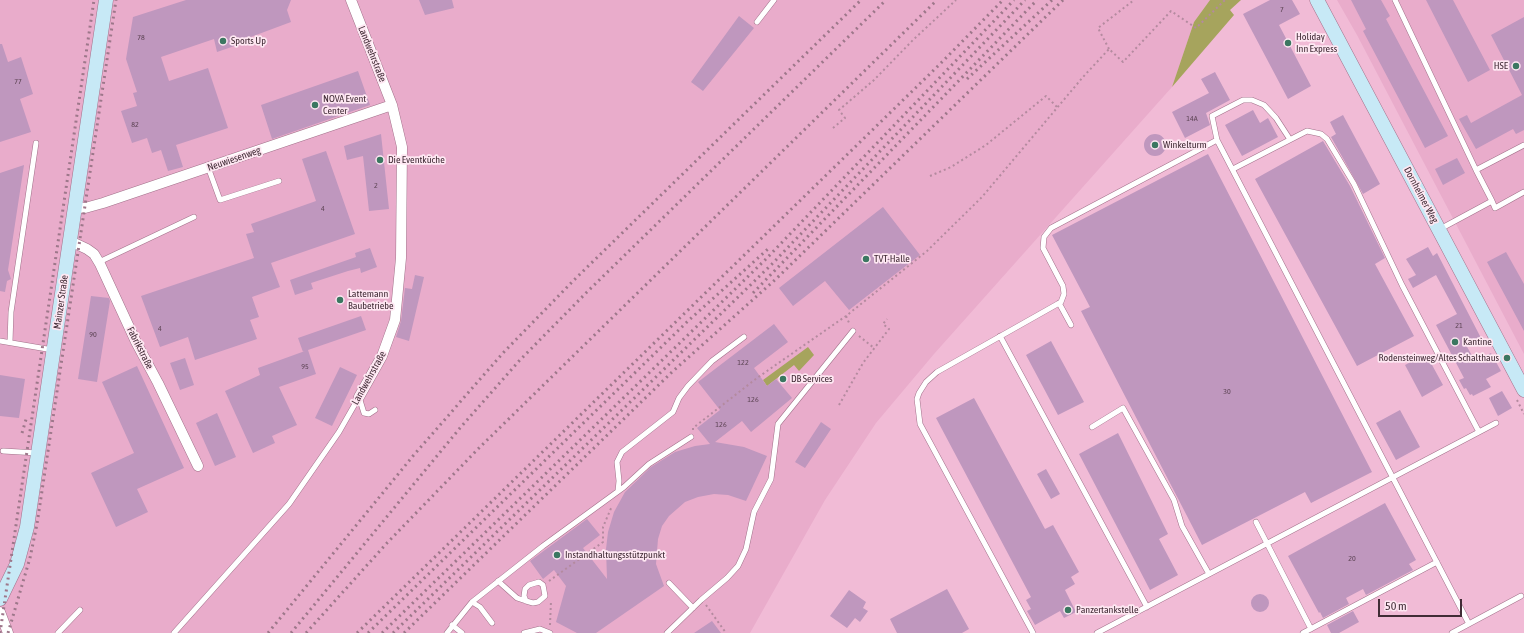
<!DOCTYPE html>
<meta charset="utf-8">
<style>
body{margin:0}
#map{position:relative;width:1524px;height:633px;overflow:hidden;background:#f1bbd6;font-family:"Asap Condensed",sans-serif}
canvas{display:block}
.scale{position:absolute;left:1378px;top:599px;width:84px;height:18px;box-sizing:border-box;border:2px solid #412c36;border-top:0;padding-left:5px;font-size:12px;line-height:14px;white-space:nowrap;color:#412c36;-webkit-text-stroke:3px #fee7f2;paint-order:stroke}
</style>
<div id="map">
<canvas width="1524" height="633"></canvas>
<div class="scale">50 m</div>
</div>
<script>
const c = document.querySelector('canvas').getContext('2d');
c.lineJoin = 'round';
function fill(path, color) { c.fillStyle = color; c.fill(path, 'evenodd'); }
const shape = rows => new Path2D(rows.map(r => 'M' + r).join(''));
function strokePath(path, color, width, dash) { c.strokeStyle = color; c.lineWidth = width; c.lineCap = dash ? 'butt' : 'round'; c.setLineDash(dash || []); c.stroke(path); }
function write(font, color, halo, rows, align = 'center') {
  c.font = font + ' "Asap Condensed",sans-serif'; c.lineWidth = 3.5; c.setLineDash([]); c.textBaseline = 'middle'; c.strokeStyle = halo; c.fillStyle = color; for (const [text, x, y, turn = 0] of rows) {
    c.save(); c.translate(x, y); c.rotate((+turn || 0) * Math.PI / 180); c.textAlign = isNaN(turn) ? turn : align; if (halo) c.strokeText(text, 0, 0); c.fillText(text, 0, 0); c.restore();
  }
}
const built = shape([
 [0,0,1210,0,1194,22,1172,87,934,354,876,423,825,500,750,633,0,633],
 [1337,0,1524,0,1524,354,1357,35]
]);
const green = shape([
 [1210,0,1241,0,1230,10,1234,15,1172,87,1194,22],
 [808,347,814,355,799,371,794,365,767,386,763,380]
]);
const building = shape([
 [186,0,291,0,287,10,291,22,248,38,249,41,217,52,214,39,161,57,169,81,208,68,228,128,176,145,183,167,168,171,161,150,152,153,147,138,132,143,121,111,137,106,133,93,137,92,126,59,133,17],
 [419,0,452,0,454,8,425,15],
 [1270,0,1292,0,1300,14,1279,25,1311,86,1288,99,1243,14],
 [1351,0,1381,0,1390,16,1386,19,1448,136,1425,148,1363,31,1366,29],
 [1426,0,1453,0,1490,70,1468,82],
 [739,16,754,28,703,91,691,82],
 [1524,17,1524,130,1516,134,1513,129,1476,149,1459,119,1467,115,1471,123,1522,95,1491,35],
 [0,44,2,44,8,62,21,57,33,94,20,99,31,132,0,142],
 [358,71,370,105,272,139,261,105],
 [1215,72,1230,100,1206,113,1210,125,1185,138,1172,112,1209,93,1201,79],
 [1253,110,1260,123,1268,118,1278,137,1242,156,1225,125],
 [1343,115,1380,184,1363,194,1331,137,1336,134,1330,122],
 [381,134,389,209,369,211,363,156,347,160,344,146],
 '1144 145a11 11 0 1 1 22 0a11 11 0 1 1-22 0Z',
 [1323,141,1350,186,1385,258,1375,264,1414,336,1357,366,1255,179],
 [326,151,355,234,271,263,280,287,252,297,259,317,250,320,257,339,195,360,188,337,160,347,141,296,254,258,246,234,254,232,251,224,316,201,302,159],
 [1208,154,1372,472,1311,503,1305,492,1202,545,1081,311,1090,307,1052,235],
 [1457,158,1465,173,1443,185,1435,169],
 [24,165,8,270,11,279,7,281,5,292,0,291,0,173],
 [883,207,920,255,849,310,825,281,793,306,779,288],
 [1428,247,1433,256,1437,253,1481,338,1466,345,1475,361,1491,353,1501,371,1486,379,1491,387,1473,396,1472,394,1470,395,1466,388,1464,389,1459,380,1464,378,1436,325,1457,314,1436,275,1413,288,1408,279,1416,275,1406,259],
 [370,248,377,267,361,273,360,268,348,271,311,283,313,289,295,295,290,280,356,257,355,253],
 [1506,252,1524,284,1524,331,1487,262],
 [415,275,424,277,409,341,396,337,401,321,405,288,412,289],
 [91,296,109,298,110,301,97,382,78,379],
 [361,316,366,330,308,350,316,374,279,387,297,425,272,436,275,443,253,453,225,391,260,375,258,368,305,351,303,352,298,338],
 [774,324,788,342,754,368,767,386,776,379,792,398,751,432,742,421,715,442,744,447,767,456,746,501,728,495,714,494,698,497,685,502,669,516,662,526,658,539,656,564,664,586,596,633,577,633,556,622,566,586,554,570,543,579,530,561,587,519,600,535,583,548,607,579,606,549,608,532,614,512,625,492,651,467,675,452,695,446,710,444,697,428,720,410,698,382],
 [1051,341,1084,402,1058,415,1026,355],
 [1426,354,1443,385,1422,397,1405,365],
 [185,358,194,385,180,390,170,363],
 [137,366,184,468,137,489,148,512,116,527,91,473,134,453,102,382],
 [340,367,357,375,332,426,315,418],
 [0,375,25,379,19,418,0,416],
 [1502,391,1512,408,1498,416,1489,398],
 [974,398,1045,529,1053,525,1079,572,1071,577,1075,584,1065,590,1076,612,1064,618,1060,611,1035,625,1027,611,1031,609,1026,600,1031,597,936,418],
 [1400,410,1420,447,1396,460,1376,423],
 [217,413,236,457,215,466,196,423],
 [821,422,831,429,805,468,795,462],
 [1118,433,1168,534,1159,539,1178,575,1150,590,1079,454],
 [1046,469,1060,494,1051,499,1037,474],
 [1385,503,1416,560,1409,564,1413,570,1366,595,1363,589,1346,598,1349,604,1323,618,1320,612,1319,613,1288,556],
 [947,589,969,629,962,633,897,633,890,619],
 [849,590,866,602,863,608,868,611,860,622,855,618,847,628,830,616],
 '1251 603a9 9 0 1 1 18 0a9 9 0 1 1-18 0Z',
 [1353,611,1359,622,1339,633,1331,633,1327,625],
 [712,621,721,633,694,633]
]);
const path = shape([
 [1109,49,1098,28,1134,0],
 [833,128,845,118,839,110,874,80,913,40,956,0],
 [930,176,951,167,986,145,1046,96,1057,107],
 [846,316,850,325],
 [859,336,874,348],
 [1517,400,1524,414],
 [839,405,863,363,889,329,883,324,887,319],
 [693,430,693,428,757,378,846,316,927,251,982,197,1083,77,1109,49,1123,62,1171,11,1196,28,1225,0],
 [549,581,603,542,603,527,612,506],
 [706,605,726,633],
 [550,625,551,601]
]);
const lane = shape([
 [1395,0,1476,170],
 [757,22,774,0],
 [1217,140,1212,116,1243,100,1252,100,1264,105,1276,118,1289,138],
 [208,167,220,200,279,181],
 [1233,169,1307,131,1321,134,1327,139,1354,184,1402,285,1479,432],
 [1492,201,1495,208,1524,192],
 [1440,229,1492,201,1476,170,1524,145],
 [99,262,194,217],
 [1059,303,1071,325],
 [1000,336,1147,607],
 [0,341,53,350],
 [10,342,11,312,36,143],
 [359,397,364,413,369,414,375,410],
 [1092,427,1123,408,1174,500,1182,526,1209,574],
 [3,451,38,453],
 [618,491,619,481,617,462,622,452,673,412,679,398,688,386,712,361,744,337],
 [1256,522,1311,629],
 [498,581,517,598,526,601,533,603,538,602,545,596,543,585,539,582,529,585,525,589,524,596,526,601],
 [669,583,693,608],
 [472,602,480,607,492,623],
 [452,625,462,633],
 [58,633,80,610],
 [174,633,289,504,339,432,359,397],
 [447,633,472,602,543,546,624,487,649,464,691,437],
 [524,633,540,629,550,633],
 [667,633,701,600,727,578,738,566,746,549,754,512,771,479,778,424,853,331],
 [1033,633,920,424,917,399,919,393,926,382,937,372,1061,302,1064,294,1063,286,1043,248,1044,237,1051,228,1217,140,1469,624],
 [1097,633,1496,423],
 [1303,633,1437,562],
 [1452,633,1521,596]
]);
const street = shape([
 [351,0,392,105,402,147,401,258,395,320,382,356,359,397],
 [75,207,85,208,103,203,392,105],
 [70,241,87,249,94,254,100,264,136,342,158,383,198,466],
 [0,612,8,633]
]);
const secondary = shape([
 [1317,0,1524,390],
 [0,599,17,564,27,527,106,0]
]);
const rail = shape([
 [967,79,1052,0],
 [753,293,1037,0],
 [22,433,27,416],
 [0,633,94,0],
 [8,633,30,558,37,524,116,0],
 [268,633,413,456,502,354,574,280,861,0],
 [291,633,460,428,519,361,587,292,886,0],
 [306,633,387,543,478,449,937,0],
 [357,633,940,64,1003,0],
 [368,633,688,321,768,249],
 [382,633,767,258,1014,0],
 [393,633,772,264,1025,0],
 [404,633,672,372,777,278,1063,0]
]);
const markers = [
 [223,41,4,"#3b7761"],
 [1288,43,4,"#3b7761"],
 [1516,66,4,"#3b7761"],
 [315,105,4,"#3b7761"],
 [1155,145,4,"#3b7761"],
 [380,160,4,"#3b7761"],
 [866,259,4,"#3b7761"],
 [340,300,4,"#3b7761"],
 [1455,342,4,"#3b7761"],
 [1507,358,4,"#3b7761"],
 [783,379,4,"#3b7761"],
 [557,555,4,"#3b7761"],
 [1068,610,4,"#3b7761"]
];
const numberNames = [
 ["7",1282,9],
 ["78",141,37],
 ["77",18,81],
 ["14A",1192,118],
 ["82",135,124],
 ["2",376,185],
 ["4",323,208],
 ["21",1459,325],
 ["4",160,328],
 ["90",93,334],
 ["122",743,362],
 ["95",305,366],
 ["30",1227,391],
 ["126",753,399],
 ["126",721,424],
 ["20",1352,558]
];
const poiNames = [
 ["Holiday",1296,37],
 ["Inn Express",1296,49],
 ["Sports Up",231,41],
 ["HSE",1508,66,"right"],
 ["NOVA Event",323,99],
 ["Center",323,111],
 ["Winkelturm",1163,145],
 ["Die Eventküche",388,160],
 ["TVT-Halle",874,259],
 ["Lattemann",348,294],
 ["Baubetriebe",348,306],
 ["Kantine",1463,342],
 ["Rodensteinweg/Altes Schalthaus",1499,358,"right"],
 ["DB Services",791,379],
 ["Instandhaltungsstützpunkt",565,555],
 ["Panzertankstelle",1076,610]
];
const streetNames = [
 ["Landwehrstraße",372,54,68],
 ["Neuwiesenweg",234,159,-19],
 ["Dornheimer Weg",1421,195,62],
 ["Mainzer Straße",61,302,-82],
 ["Fabrikstraße",140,348,63],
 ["Landwehrstraße",369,378,-61]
];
fill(built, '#e9accb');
fill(green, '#a6a45d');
fill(building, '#bf97be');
strokePath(lane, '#a2718a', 6);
strokePath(street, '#a2718a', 11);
strokePath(secondary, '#a2718a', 15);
strokePath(path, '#b48a9f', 2, [2, 3]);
strokePath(lane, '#fff', 5);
strokePath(street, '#fff', 10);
strokePath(secondary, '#c7e9f6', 14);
strokePath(rail, '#9d778a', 3, [2, 4]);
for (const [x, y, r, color] of markers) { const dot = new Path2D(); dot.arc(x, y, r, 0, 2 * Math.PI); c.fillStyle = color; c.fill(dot); strokePath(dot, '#fee7f2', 1.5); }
write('8px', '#604758', null, numberNames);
write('10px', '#412c36', '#fee7f2', poiNames, 'left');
write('10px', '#412c36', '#fee7f2', streetNames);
</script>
